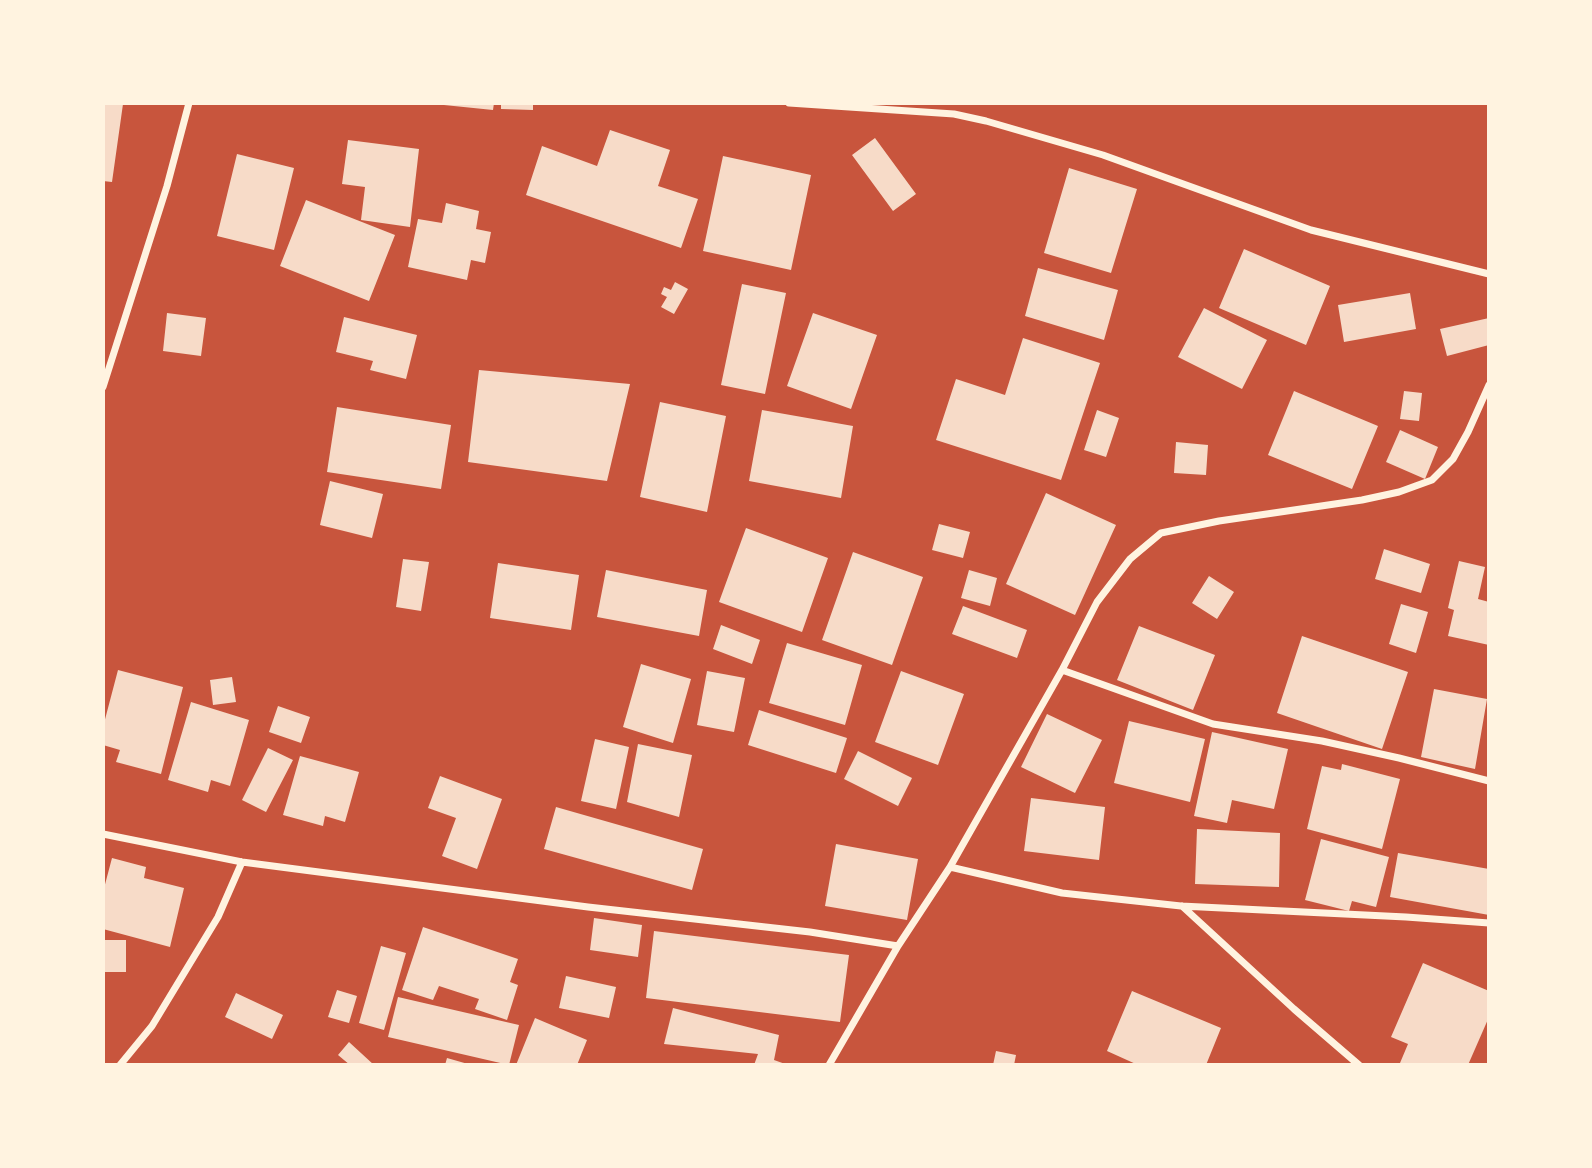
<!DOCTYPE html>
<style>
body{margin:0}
#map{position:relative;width:1592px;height:1168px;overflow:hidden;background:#c8553d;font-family:"Times New Roman",serif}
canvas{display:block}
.frame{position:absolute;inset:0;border:105px solid #fff3e0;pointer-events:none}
</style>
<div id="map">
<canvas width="1592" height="1168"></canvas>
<div class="frame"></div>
</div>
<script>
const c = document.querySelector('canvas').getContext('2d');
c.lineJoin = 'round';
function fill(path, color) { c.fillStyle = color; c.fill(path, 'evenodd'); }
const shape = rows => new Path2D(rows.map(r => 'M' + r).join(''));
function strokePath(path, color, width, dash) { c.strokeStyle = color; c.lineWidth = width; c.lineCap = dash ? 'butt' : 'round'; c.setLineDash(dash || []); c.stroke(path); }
const building = shape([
 [103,103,123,104,112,182,103,181],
 [444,103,494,103,493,110,444,105],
 [501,103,533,103,533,110,501,109],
 [610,130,670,150,658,186,698,199,681,248,526,195,542,146,597,166],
 [875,138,916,194,893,211,852,155],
 [348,140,419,149,410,227,361,220,365,187,342,184],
 [237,154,294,168,274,250,217,236],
 [723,156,811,175,791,270,703,251],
 [1069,168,1137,189,1111,273,1044,253],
 [306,200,395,235,369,301,280,266],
 [446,203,479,211,476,229,491,232,485,263,471,260,467,280,408,267,418,219,442,223],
 [1244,249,1330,286,1306,345,1219,308],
 [1038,268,1118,290,1104,340,1025,316],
 [675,282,688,289,674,314,661,307,667,297,661,294,664,287,671,290],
 [742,284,786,293,765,394,721,385],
 [1410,293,1416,329,1344,342,1338,305],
 [1204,308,1267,340,1242,389,1178,357],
 [167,313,206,318,201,356,163,351],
 [813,313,877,335,851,409,787,386],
 [344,317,417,335,406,379,370,370,373,361,336,352],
 [1489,318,1489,345,1447,356,1440,329],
 [1023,338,1100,363,1061,480,936,440,956,379,1005,395],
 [479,370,630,384,607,481,468,462],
 [1294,391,1378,426,1352,489,1268,455],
 [1404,391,1422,393,1419,421,1400,419],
 [660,402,726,416,707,512,640,497],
 [337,407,451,425,441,489,327,472],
 [762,410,853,426,841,498,749,481],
 [1097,410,1119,418,1106,457,1084,450],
 [1400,430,1438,447,1425,479,1386,462],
 [1176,442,1208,445,1206,475,1174,473],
 [330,481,383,494,372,538,320,525],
 [1046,493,1116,525,1075,615,1006,584],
 [939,524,970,532,963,558,932,550],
 [746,528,828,558,802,632,719,602],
 [1384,549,1430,564,1421,593,1375,579],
 [853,552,923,577,892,665,822,640],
 [403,559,429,562,421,611,396,607],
 [1459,561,1485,567,1478,599,1489,602,1489,645,1448,636,1454,610,1448,608],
 [498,563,579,575,571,630,490,618],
 [606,570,707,590,699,636,597,617],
 [969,570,997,578,990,606,961,598],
 [1209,576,1234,592,1217,619,1192,603],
 [1401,604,1428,612,1416,653,1389,644],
 [963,606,1027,630,1017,658,952,634],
 [721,625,760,640,752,664,713,649],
 [1139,626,1215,655,1193,710,1117,680],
 [1302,636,1408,672,1382,749,1277,713],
 [787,643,862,665,845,725,769,703],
 [641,664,691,679,673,743,623,727],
 [118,670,183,687,161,774,116,762,120,750,103,745,103,727],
 [707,671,745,678,734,732,697,725],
 [901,671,964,694,938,765,875,742],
 [232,677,236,702,213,705,210,680],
 [1434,689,1487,699,1475,769,1421,757],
 [191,702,249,720,230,786,211,780,208,792,168,780],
 [278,706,310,717,301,743,269,732],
 [759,710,847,738,836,773,748,745],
 [1047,714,1102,740,1075,793,1021,767],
 [1129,721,1205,739,1190,802,1114,783],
 [1212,732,1288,749,1274,809,1232,800,1227,823,1194,816],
 [595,739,629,747,616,809,581,801],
 [638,744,692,755,679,817,627,802],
 [268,748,293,760,266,812,242,800],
 [858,751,912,778,898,806,844,779],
 [300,756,359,772,345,822,325,816,323,826,283,815],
 [1342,764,1400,779,1382,849,1307,829,1322,766,1341,770],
 [440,776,502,799,477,869,442,856,456,818,428,808],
 [1031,798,1105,807,1099,860,1024,851],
 [556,807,703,849,692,890,544,849],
 [1197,829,1280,833,1279,887,1195,884],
 [1321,839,1389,857,1376,907,1352,901,1349,911,1305,900],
 [836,844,918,859,907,920,825,906],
 [1398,853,1489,869,1489,915,1390,897],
 [112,858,146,867,144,878,184,888,170,947,103,929,103,892],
 [594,918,642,925,638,957,590,950],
 [423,927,518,959,510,982,518,985,507,1020,475,1009,479,999,439,986,433,1000,402,990],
 [654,931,849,955,840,1022,646,998],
 [103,940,126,940,126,972,103,972],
 [381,946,406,953,384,1030,359,1023],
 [1423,963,1489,991,1489,1017,1468,1065,1404,1065,1400,1063,1408,1044,1391,1037],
 [566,976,616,987,609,1018,559,1008],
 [337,990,357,996,349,1023,328,1017],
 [1132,991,1221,1028,1206,1065,1138,1065,1107,1051],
 [236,993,283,1015,272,1039,225,1017],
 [398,997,519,1025,509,1065,388,1037],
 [673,1008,779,1035,774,1060,788,1065,754,1065,758,1054,664,1044],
 [535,1018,587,1040,577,1065,516,1065],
 [349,1042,374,1065,350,1065,338,1055],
 [996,1051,1016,1055,1014,1065,993,1065],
 [447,1058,468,1064,468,1065,445,1065]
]);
const minor = shape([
 [789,103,954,114,986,121,1103,155,1311,230,1489,274],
 [103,387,167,186,189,103],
 [1062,670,1213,724,1322,741,1399,758,1489,781],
 [103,834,242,862,588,907,810,932,898,946],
 [950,867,1062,893,1181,906,1406,917,1489,923],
 [1182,906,1294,1009,1359,1065],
 [120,1065,152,1026,218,917,242,862],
 [829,1065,898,946,950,867,1062,670,1097,602,1130,559,1161,533,1219,521,1362,500,1399,492,1432,480,1453,459,1468,432,1489,385]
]);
fill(building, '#f7dbc8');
strokePath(minor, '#fff3e0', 7);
</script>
